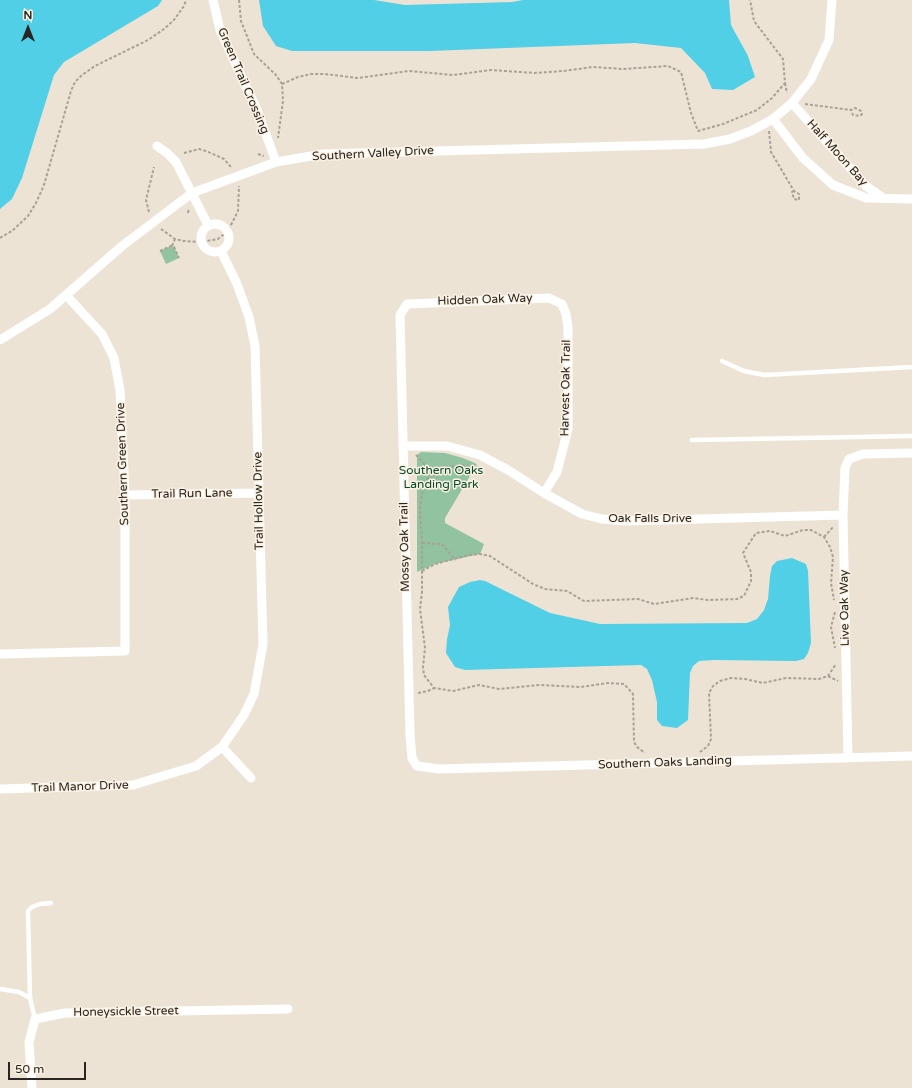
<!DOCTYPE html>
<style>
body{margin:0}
#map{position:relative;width:912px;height:1088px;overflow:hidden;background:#ede3d5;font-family:"Varela Round",sans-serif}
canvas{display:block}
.north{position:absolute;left:8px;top:8px;width:40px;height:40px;-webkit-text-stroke:3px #fbf1e3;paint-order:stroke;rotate:0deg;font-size:11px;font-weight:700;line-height:16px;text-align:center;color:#292520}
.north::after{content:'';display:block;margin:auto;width:14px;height:18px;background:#292520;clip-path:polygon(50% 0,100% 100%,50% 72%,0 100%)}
.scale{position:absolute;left:8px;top:1062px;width:78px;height:18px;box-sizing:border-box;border:2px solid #292520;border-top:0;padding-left:5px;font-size:12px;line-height:14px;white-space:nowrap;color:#292520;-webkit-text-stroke:3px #fbf1e3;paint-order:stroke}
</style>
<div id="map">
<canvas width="912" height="1088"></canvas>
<div class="north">N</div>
<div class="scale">50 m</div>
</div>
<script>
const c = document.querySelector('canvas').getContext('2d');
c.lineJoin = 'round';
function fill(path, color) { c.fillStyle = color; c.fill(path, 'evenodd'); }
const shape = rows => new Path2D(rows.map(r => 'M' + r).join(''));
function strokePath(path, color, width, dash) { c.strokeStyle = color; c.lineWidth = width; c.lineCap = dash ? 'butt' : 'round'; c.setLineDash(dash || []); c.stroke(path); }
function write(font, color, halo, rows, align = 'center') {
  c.font = font + ' "Varela Round",sans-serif'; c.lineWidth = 3; c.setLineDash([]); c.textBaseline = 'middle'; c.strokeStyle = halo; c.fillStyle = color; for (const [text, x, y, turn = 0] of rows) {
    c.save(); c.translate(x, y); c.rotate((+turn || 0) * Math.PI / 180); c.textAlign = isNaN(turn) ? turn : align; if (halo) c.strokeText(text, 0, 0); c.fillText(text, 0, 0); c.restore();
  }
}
const green = shape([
 [171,246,174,247,179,258,166,264,160,251],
 [421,452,445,453,463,458,477,464,445,518,445,523,484,544,480,554,435,564,417,572,417,455]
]);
const water = shape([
 [0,0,162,0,158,6,64,62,54,75,22,178,12,199,0,209],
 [259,0,374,0,405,5,512,2,523,0,729,0,731,25,748,56,755,77,733,90,712,89,705,73,681,48,635,43,430,51,292,51,276,46,263,26],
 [792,558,806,564,808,571,811,643,808,653,804,659,796,661,713,660,699,661,693,666,690,673,688,720,677,728,662,726,657,720,657,702,652,680,647,669,641,665,465,670,455,667,446,653,447,639,450,625,448,607,459,587,470,582,480,580,485,581,550,613,600,624,747,623,757,619,764,610,768,599,770,576,772,566,777,561]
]);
const path = shape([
 [239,0,241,21,254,54,276,75,282,84,283,101,278,138],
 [785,83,787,93],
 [282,84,298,77,311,74,325,74,358,78,409,71,453,75,491,70,535,73,563,71,593,67,623,69,668,66,681,72,691,113,698,131,723,124,757,110,772,98,785,83,783,59,754,21,750,0],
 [805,104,851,110,855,108,861,111,862,114,860,116,853,115,851,110],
 [769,131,771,152,794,191,799,194,799,200,794,199,792,192,794,191],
 [184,153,199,149,206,151,224,159,231,167],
 [258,154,264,156],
 [149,212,146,200,154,167],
 [188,213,189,208],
 [161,229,175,239,184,241,201,242,218,239,228,231,238,211,239,186],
 [0,238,12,231,28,216,36,203,44,185,71,91,75,82,82,75,95,66,148,40,164,29,174,20,184,6,186,0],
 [172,246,175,239],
 [160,251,171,246,174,247,179,258],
 [416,455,437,478],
 [479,468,464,465,439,468,432,472,426,481,422,494,420,508,422,543,422,592,420,609,425,648,423,667,424,675,434,688,453,691,479,685,499,689,539,685,581,687,608,683,624,684,633,694,634,742,637,747,645,753],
 [824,537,834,526],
 [422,543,442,544,455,560],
 [422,571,435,564,469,555,480,554,490,556,533,584,545,589,567,591,584,601,638,599,654,604,693,598,708,600,737,599,744,596,751,581,751,572,743,553,756,533,770,531,785,536,803,530,811,530,824,537,830,547,833,557,831,583,834,600],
 [835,612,831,627,835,648],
 [828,676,838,681],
 [418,693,428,691,434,688],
 [700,752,708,746,711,739,709,693,713,686,720,681,731,678,745,679,763,683,786,678,819,679,828,676,836,664]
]);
const lane = shape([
 [722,361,744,371,764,375,912,367],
 [692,440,912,436],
 [0,989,19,992,30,998],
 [35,1019,30,998,28,911,32,907,40,904,51,903]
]);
const street = shape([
 [213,0,220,30,257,110,276,162],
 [792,103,866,186,883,198],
 [773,119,803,158,833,185,866,198,912,199],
 [157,146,167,153,176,162,208,225],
 '201 238a14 14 0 1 1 28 0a14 14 0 1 1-28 0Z',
 [0,340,50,309,122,246,192,193,276,162,323,154,704,144,730,139,751,131,773,119,792,103,811,79,829,40,832,0],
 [403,446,447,446,480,455,508,470,544,493,582,514,602,519,627,521,843,515],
 [544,493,557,472,568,429,568,327,566,314,562,304,549,298,407,304,400,315,410,735,412,758,417,766,439,769,912,756],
 [125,495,259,493],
 [0,654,125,651,125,495,120,390,114,358,102,334,66,295],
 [222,747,251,778],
 [848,758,843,515,845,468,849,459,863,454,912,453],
 [0,789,133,785,196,766,222,747,244,715,254,694,263,644,255,346,249,317,237,284,221,251],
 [32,1088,29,1042,35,1019,65,1013,288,1009]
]);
const streetNames = [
 ["Green Trail Crossing",243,81,67],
 ["Half Moon Bay",837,153,48],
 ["Southern Valley Drive",373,154,-3],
 ["Hidden Oak Way",485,300,-2],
 ["Harvest Oak Trail",566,388,-89],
 ["Southern Green Drive",123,464,-92],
 ["Trail Run Lane",192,494,-1],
 ["Trail Hollow Drive",259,501,-91],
 ["Oak Falls Drive",650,519],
 ["Mossy Oak Trail",405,547,-91],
 ["Live Oak Way",845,608,-91],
 ["Southern Oaks Landing",665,763,-2],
 ["Trail Manor Drive",80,787,-2],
 ["Honeysickle Street",126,1012,-1]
];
const parkNames = [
 ["Southern Oaks",441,471],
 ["Landing Park",441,485]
];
fill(green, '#91c3a0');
fill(water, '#50cfe6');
strokePath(path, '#a9a197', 2, [3, 2]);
strokePath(lane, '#fff', 4.5);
strokePath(street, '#fff', 9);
write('12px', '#292520', '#fbf1e3', streetNames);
write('12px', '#054927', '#fbf1e3', parkNames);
</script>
